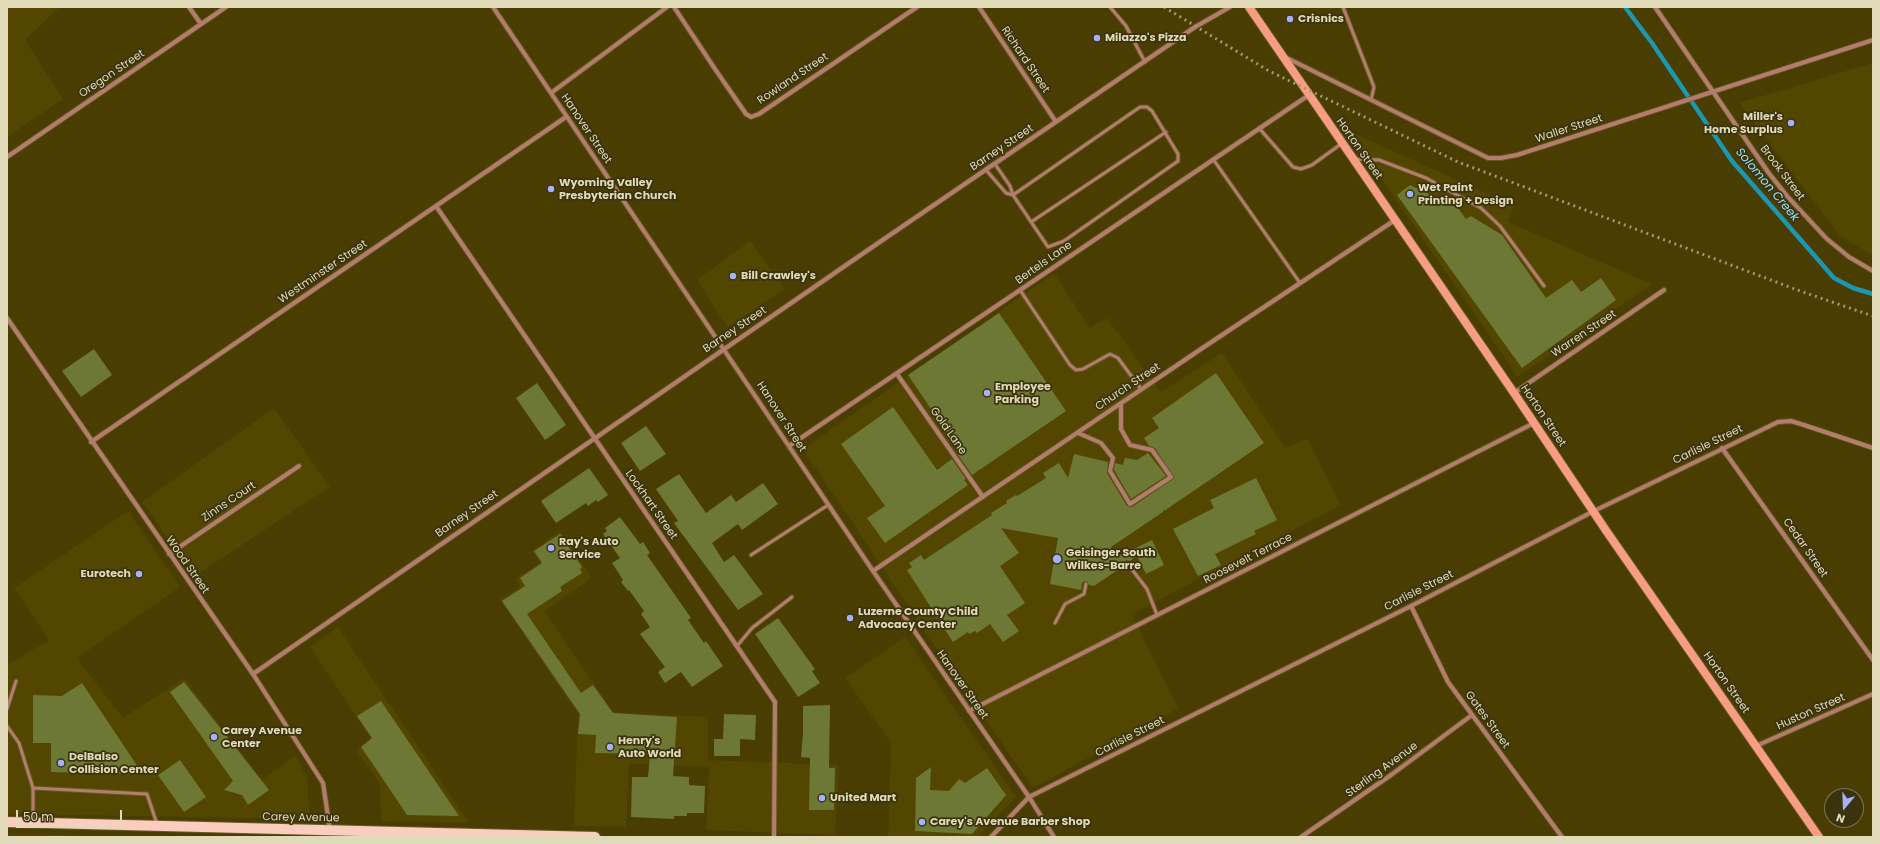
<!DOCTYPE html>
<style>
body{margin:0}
#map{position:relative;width:1880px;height:844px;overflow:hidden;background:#493d02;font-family:Poppins,sans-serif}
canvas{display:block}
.frame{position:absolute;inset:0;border:8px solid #e1dab8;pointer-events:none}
.north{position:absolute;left:1824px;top:788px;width:40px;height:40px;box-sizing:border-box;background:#3b330e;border:1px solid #7d7652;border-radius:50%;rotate:199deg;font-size:11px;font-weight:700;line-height:16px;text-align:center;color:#e1dab8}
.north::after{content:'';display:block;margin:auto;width:14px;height:18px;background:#a6b1fc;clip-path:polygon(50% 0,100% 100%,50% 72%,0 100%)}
.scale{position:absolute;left:16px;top:810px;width:106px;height:18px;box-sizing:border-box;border:2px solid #e1dab8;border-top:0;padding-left:5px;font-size:12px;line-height:14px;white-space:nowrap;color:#e1dab8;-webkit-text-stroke:3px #3b330e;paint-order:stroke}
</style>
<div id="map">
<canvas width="1880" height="844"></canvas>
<div class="frame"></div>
<div class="north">N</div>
<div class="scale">50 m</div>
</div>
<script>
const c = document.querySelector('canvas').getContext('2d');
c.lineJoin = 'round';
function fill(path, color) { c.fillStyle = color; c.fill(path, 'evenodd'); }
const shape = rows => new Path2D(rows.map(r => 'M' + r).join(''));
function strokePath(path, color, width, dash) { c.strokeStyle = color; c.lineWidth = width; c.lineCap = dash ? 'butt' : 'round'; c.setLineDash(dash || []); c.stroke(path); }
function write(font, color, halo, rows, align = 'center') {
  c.font = font + ' Poppins,sans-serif'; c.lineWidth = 3.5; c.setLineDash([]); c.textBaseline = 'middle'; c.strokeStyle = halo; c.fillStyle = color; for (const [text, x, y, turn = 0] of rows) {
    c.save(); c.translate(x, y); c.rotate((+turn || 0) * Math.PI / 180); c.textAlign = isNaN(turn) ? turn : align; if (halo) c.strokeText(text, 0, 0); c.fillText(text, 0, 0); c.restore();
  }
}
const built = shape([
 [7,7,60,7,25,40,63,99,7,137],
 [1873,63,1873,256,1840,236,1739,103],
 [1349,131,1514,206,1508,222,1652,284,1518,377],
 [750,241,785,289,727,327,697,280],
 [1054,273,1090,328,1107,318,1161,392,1222,353,1285,448,1307,439,1341,505,1132,614,1178,709,1033,788,970,698,803,449],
 [274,408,330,487,195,576,142,502],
 [128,511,180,587,77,658,123,718,184,678,262,780,295,755,307,777,310,819,7,814,7,665,49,640,14,588],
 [560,531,592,578,544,611,613,712,708,717,708,760,839,765,835,835,706,830,709,767,629,764,626,827,574,826,578,714,500,600,520,587,515,579,540,563,532,551],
 [338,627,469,823,381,821,380,784,356,750,371,739,310,647],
 [905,637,1016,797,978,837,888,837,891,743,845,678],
 [7,834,171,837,7,837]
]);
const stream = shape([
 [1625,7,1652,43,1732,161,1834,278,1853,288,1873,294]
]);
const building = shape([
 [1410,185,1458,208,1466,219,1471,216,1502,235,1546,298,1572,280,1581,292,1601,278,1616,300,1522,368,1397,195],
 [999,313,1066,411,972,475,958,455,961,453,908,375],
 [94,349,112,375,81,397,62,371],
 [1216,373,1264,443,1164,511,1163,509,1163,512,1111,547,1117,557,1152,540,1164,565,1146,574,1137,556,1130,561,1126,560,1125,565,1094,586,1089,585,1085,581,1082,583,1081,590,1050,584,1058,538,1001,528,1019,553,1000,566,1025,603,1007,615,1019,631,1003,642,990,624,977,633,975,631,969,634,968,632,953,642,907,570,912,567,909,563,921,555,924,560,992,515,991,513,1007,503,1006,501,1016,495,1017,496,1046,478,1043,473,1059,463,1068,478,1074,454,1108,462,1107,473,1127,506,1132,507,1174,478,1155,448,1149,446,1144,438,1159,428,1152,418],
 [537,383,566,425,545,440,516,398],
 [893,407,937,470,952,459,966,479,964,480,968,485,885,543,867,518,885,506,841,444],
 [646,426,666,454,640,471,621,443],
 [1148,453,1166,476,1131,499,1114,470,1115,463,1123,465,1125,458,1137,460],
 [589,468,608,495,598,502,596,500,588,506,586,503,556,523,541,501],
 [679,474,706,513,731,495,736,502,763,483,778,504,742,530,738,524,712,543,724,562,734,555,763,594,738,610,674,523,678,521,656,489],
 [1256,478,1277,520,1254,531,1256,534,1215,554,1221,565,1198,576,1173,529,1214,508,1210,500],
 [620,517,640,544,643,542,650,553,647,555,691,618,688,620,704,643,706,641,723,666,692,687,681,672,665,683,658,672,665,667,640,634,650,627,641,614,644,611,629,590,628,591,621,582,623,580,612,563,620,558,603,534,607,531,605,528],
 [560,534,582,567,580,569,582,573,560,587,562,591,527,614,581,693,593,685,613,713,677,717,673,776,689,777,689,785,705,786,704,813,687,813,687,816,674,816,674,819,631,817,632,777,648,777,650,754,595,753,596,735,578,734,580,714,502,601,525,586,520,578,542,563,534,551],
 [778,618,815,669,812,671,820,683,798,697,755,634],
 [184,682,269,790,248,805,242,795,224,790,233,781,170,692],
 [82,683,138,767,128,774,51,772,51,743,33,743,33,695,62,696],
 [381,701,459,816,407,815,370,760,361,747,372,738,357,716],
 [830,705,829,768,835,768,834,810,809,810,810,758,801,757,803,733,803,706],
 [724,714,756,715,755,740,740,739,740,756,714,756,714,739,723,739],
 [180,760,206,797,184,812,158,775],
 [931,767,930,790,949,791,959,779,965,783,987,768,1006,795,972,834,915,831,916,778]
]);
const service = shape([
 [1110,7,1126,26,1145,62],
 [1343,7,1374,87,1371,100],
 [1259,128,1293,167,1301,169,1312,165,1341,144],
 [1213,159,1300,283],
 [1355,159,1379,160,1426,178,1481,208,1500,226,1544,286],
 [995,164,1010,186,1013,195,1048,247,1064,241,1178,161,1178,154,1152,111,1147,107,1140,107,1013,195],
 [986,170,1006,193,1013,195],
 [1031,222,1166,132],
 [1020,290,1070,365,1076,370,1083,369,1110,354,1118,358,1141,389],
 [751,555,828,505],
 [1127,563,1147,589,1157,615],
 [1055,623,1065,604,1084,594,1086,584],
 [737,646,752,628,792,597],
 [7,709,16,681],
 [7,726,19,743,33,788,33,820],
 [33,788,147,794,157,824]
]);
const minor = shape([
 [189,7,201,24],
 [493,7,873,571,1029,797,1054,837],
 [674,7,715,69,746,114,751,117,759,114,917,7],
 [979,7,1056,122],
 [1655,7,1768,172,1787,196,1827,239,1849,257,1873,271],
 [1287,58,1488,158,1501,158,1517,155,1873,40],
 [551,93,667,7],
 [7,157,226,7],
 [436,206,775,702,774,837],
 [7,318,253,674,323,783,330,830],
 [897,374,983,497],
 [1514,393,1664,290],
 [1078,433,1101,443,1113,458,1110,471,1130,504,1171,477,1152,450,1130,445,1121,429,1121,403],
 [91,442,566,117],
 [789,446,1309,95],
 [1722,448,1873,660],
 [169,554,299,466],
 [873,571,1201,349,1395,220],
 [1411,606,1448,682,1562,837],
 [253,674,868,250,1195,27,1230,7],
 [969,711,1534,423],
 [1756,746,1873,694],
 [991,837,1029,797,1411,606,1594,511,1778,422,1791,421,1804,425,1873,448],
 [1301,837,1391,775,1472,715]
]);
const secondary = shape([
 [1249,7,1514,393,1607,532,1819,837]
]);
const primary = shape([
 [7,822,595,837]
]);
const rail = shape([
 [1164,7,1269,71,1458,162,1800,291,1873,316]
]);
const markers = [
 [1290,19,4,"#a6b1fc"],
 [1097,38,4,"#a6b1fc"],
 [1791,123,4,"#a6b1fc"],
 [551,189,4,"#a6b1fc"],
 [1410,194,4,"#a6b1fc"],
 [733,276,4,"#a6b1fc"],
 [987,393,4,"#a6b1fc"],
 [551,548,4,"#a6b1fc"],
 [1057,559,5,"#a6b1fc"],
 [139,574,4,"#a6b1fc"],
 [850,618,4,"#a6b1fc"],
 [214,737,4,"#a6b1fc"],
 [610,747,4,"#a6b1fc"],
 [61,763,4,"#a6b1fc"],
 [822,798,4,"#a6b1fc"],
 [922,822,4,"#a6b1fc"]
];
const poiNames = [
 ["Crisnics",1298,19],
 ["Milazzo's Pizza",1105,38],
 ["Miller's",1783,117,"right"],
 ["Home Surplus",1783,130,"right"],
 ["Wyoming Valley",559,183],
 ["Presbyterian Church",559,196],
 ["Wet Paint",1418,188],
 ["Printing + Design",1418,201],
 ["Bill Crawley's",741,276],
 ["Employee",995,387],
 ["Parking",995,400],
 ["Ray's Auto",559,542],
 ["Service",559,555],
 ["Geisinger South",1066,553],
 ["Wilkes-Barre",1066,566],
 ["Eurotech",131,574,"right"],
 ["Luzerne County Child",858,612],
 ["Advocacy Center",858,625],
 ["Carey Avenue",222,731],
 ["Center",222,744],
 ["Henry's",618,741],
 ["Auto World",618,754],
 ["DelBalso",69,757],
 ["Collision Center",69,770],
 ["United Mart",830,798],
 ["Carey's Avenue Barber Shop",930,822]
];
const streetNames = [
 ["Richard Street",1025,60,56],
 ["Oregon Street",112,74,-34],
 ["Rowland Street",793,79,-34],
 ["Hanover Street",586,129,56],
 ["Waller Street",1569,129,-18],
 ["Barney Street",1002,148,-34],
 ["Horton Street",1359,149,55],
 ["Brook Street",1782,173,53],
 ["Bertels Lane",1044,263,-35],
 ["Westminster Street",323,272,-34],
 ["Barney Street",735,330,-34],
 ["Warren Street",1584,334,-34],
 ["Church Street",1128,387,-34],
 ["Horton Street",1543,416,56],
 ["Hanover Street",781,417,57],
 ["Gold Lane",948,431,55],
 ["Carlisle Street",1708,445,-26],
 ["Zinns Court",229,502,-34],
 ["Lockhart Street",651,505,55],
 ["Barney Street",467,514,-35],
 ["Cedar Street",1805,548,55],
 ["Roosevelt Terrace",1248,559,-27],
 ["Wood Street",187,565,55],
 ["Carlisle Street",1419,591,-27],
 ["Horton Street",1726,683,55],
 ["Hanover Street",962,685,55],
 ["Huston Street",1811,712,-24],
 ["Gates Street",1487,720,54],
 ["Carlisle Street",1130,737,-27],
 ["Sterling Avenue",1382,770,-36],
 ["Carey Avenue",301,818,1]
];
const waterNames = [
 ["Solomon Creek",1767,185,50]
];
fill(built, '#534600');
strokePath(stream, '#1d96b0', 4.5);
fill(building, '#6d7835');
strokePath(service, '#645923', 5);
strokePath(minor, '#645923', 6);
strokePath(secondary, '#645923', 10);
strokePath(primary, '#645923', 12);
strokePath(service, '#b47c6c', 3);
strokePath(minor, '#b47c6c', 4);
strokePath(secondary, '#f69d84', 8);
strokePath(primary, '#fbcdbf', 10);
strokePath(rail, '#a1986c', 3, [2, 4]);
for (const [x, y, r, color] of markers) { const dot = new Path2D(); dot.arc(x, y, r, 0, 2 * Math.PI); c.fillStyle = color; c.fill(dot); strokePath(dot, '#3b330e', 1.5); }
write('bold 11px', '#e1dab8', '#3b330e', poiNames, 'left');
write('11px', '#e1dab8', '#3b330e', streetNames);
write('italic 12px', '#93e0f5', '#3b330e', waterNames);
</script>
